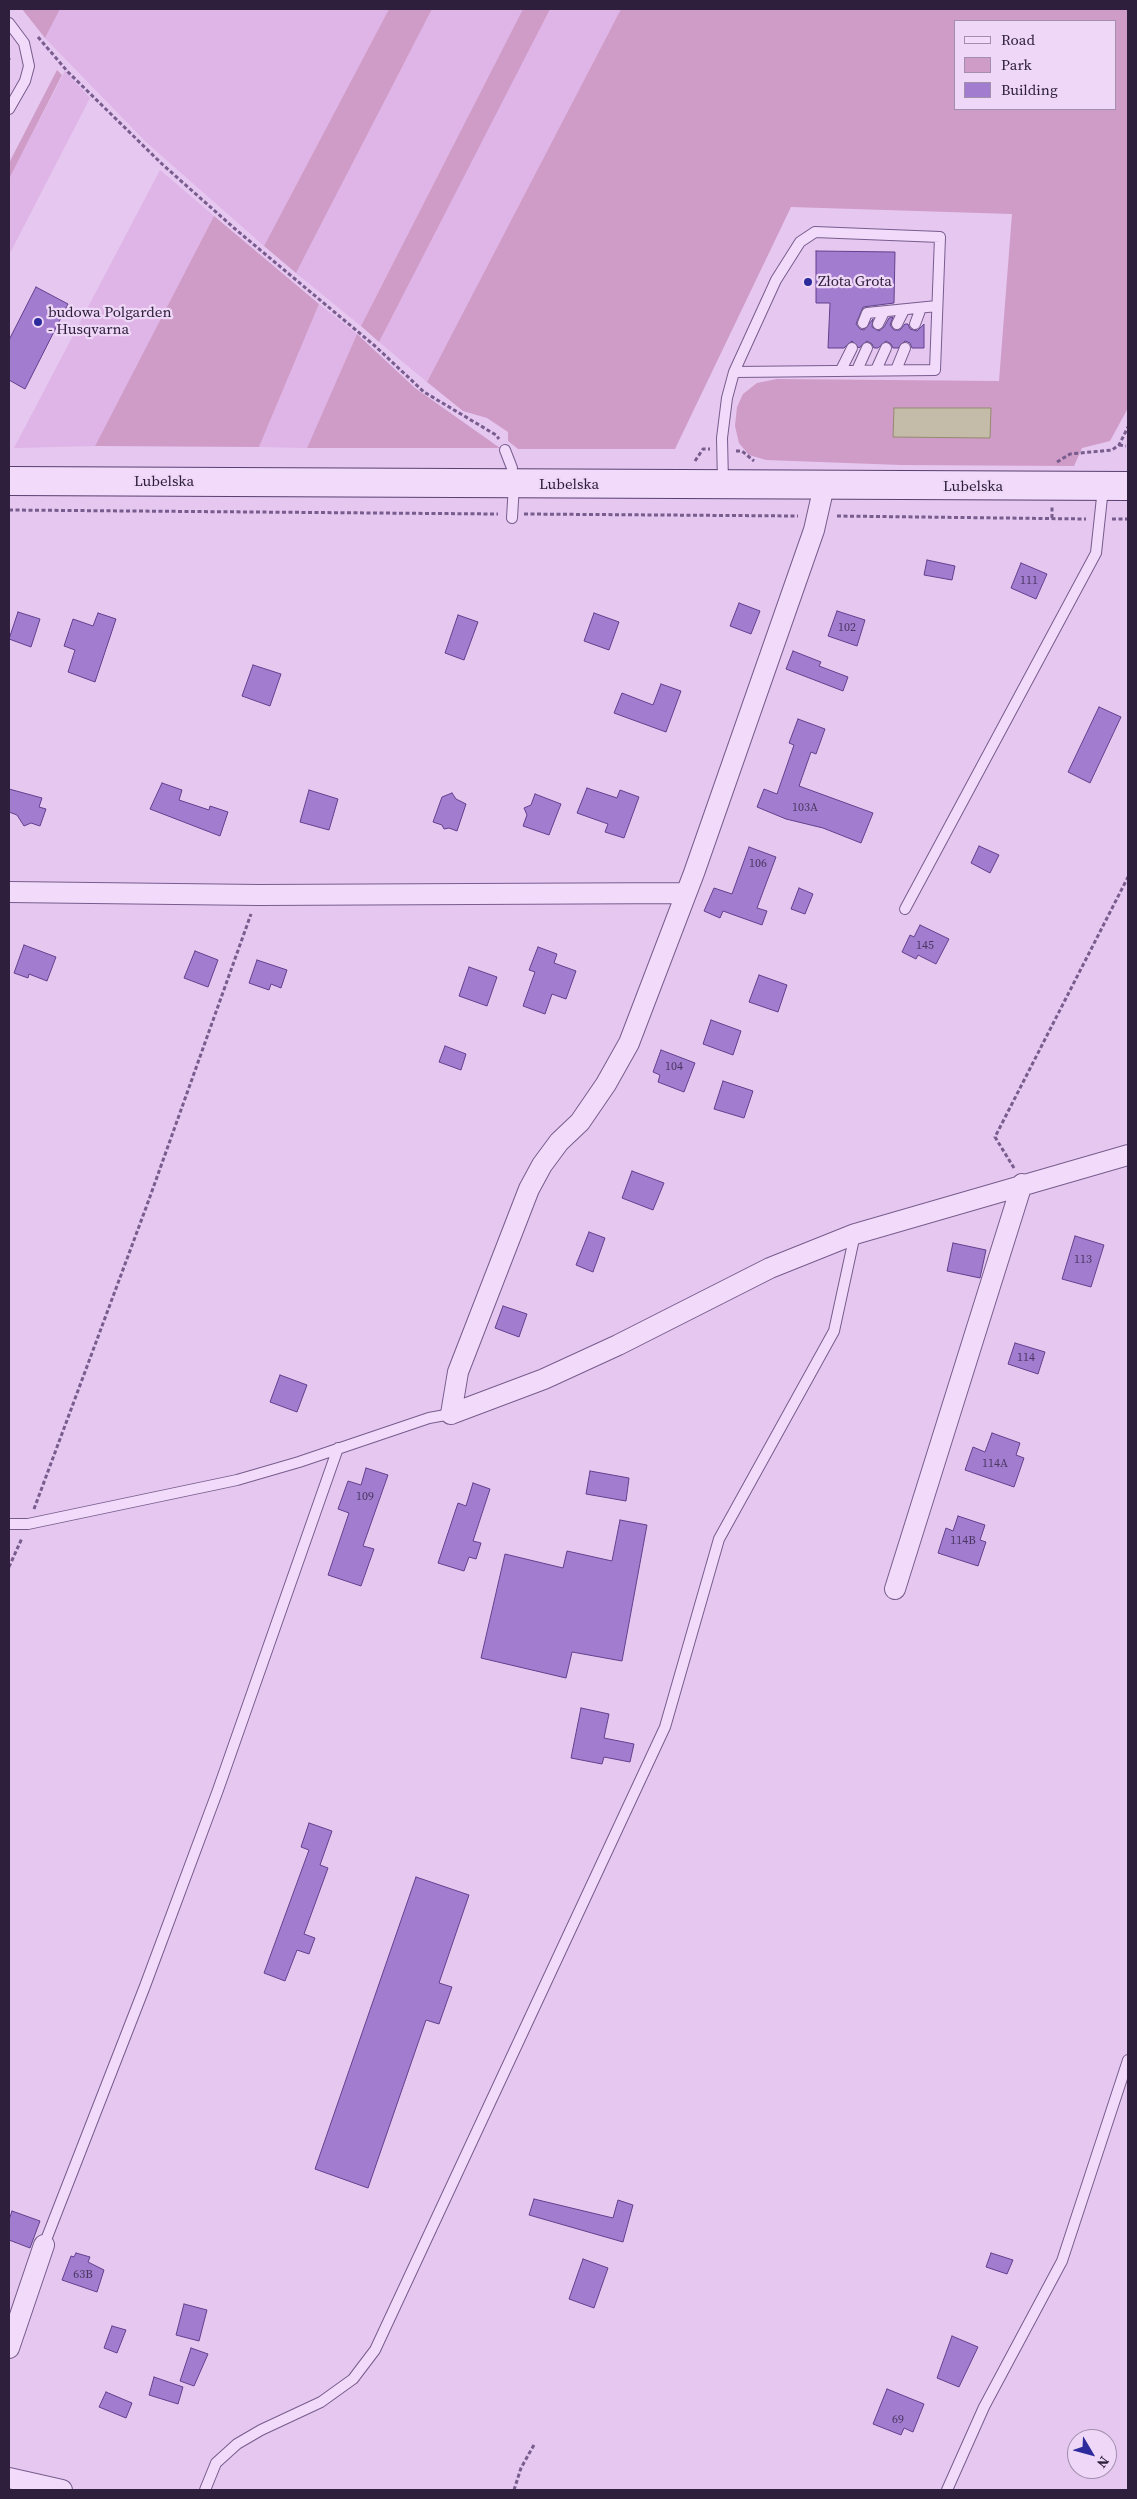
<!DOCTYPE html>
<meta charset="utf-8">
<style>
body{margin:0}
#map{position:relative;width:1137px;height:2499px;overflow:hidden;background:#e5c7f0;font-family:"Source Serif 4",serif}
canvas{display:block}
.frame{position:absolute;inset:0;border:10px solid #2e203d;pointer-events:none}
.legend{position:absolute;left:954px;top:20px;width:162px;height:90px;box-sizing:border-box;background:#efd7f7;border:1px solid #a28ead;margin:0;padding:6px 9px;list-style:none;font-size:15px;color:#2e203d}
.legend li{display:flex;align-items:center;gap:10px;height:25px}
.legend b{width:25px;border:1px solid #a28ead}
.north{position:absolute;left:1067px;top:2429px;width:50px;height:50px;box-sizing:border-box;background:#efd7f7;border:1px solid #a28ead;border-radius:50%;rotate:127deg;font-size:14px;font-weight:700;line-height:20px;text-align:center;color:#2e203d}
.north::after{content:'';display:block;margin:auto;width:18px;height:22px;background:#2c2a9d;clip-path:polygon(50% 0,100% 100%,50% 72%,0 100%)}
</style>
<div id="map">
<canvas width="1137" height="2499"></canvas>
<div class="frame"></div>
<ul class="legend">
<li><b style="height:6px;background:#f2dbfa"></b>Road</li>
<li><b style="height:14px;background:#cf9bc7"></b>Park</li>
<li><b style="height:14px;background:#a17ccf"></b>Building</li>
</ul>
<div class="north">N</div>
</div>
<script>
const c = document.querySelector('canvas').getContext('2d');
c.lineJoin = 'round';
function fill(path, color) { c.fillStyle = color; c.fill(path, 'evenodd'); }
const shape = rows => new Path2D(rows.map(r => 'M' + r).join(''));
function strokePath(path, color, width, dash) { c.strokeStyle = color; c.lineWidth = width; c.lineCap = dash ? 'butt' : 'round'; c.setLineDash(dash || []); c.stroke(path); }
function write(font, color, halo, rows, align = 'center') {
  c.font = font + ' "Source Serif 4",serif'; c.lineWidth = 4.5; c.setLineDash([]); c.textBaseline = 'middle'; c.strokeStyle = halo; c.fillStyle = color; for (const [text, x, y, turn = 0] of rows) {
    c.save(); c.translate(x, y); c.rotate((+turn || 0) * Math.PI / 180); c.textAlign = isNaN(turn) ? turn : align; if (halo) c.strokeText(text, 0, 0); c.fillText(text, 0, 0); c.restore();
  }
}
const farmland = shape([
 [60,9,389,9,264,246,146,142,45,38],
 [432,9,523,9,361,326,296,273],
 [547,9,621,9,427,382,379,342],
 [65,71,90,98,9,255,9,179],
 [160,170,214,216,95,446,14,448],
 [319,304,357,334,307,448,259,447]
]);
const green = shape([
 [22,9,60,9,45,38],
 [389,9,432,9,296,273,264,246],
 [523,9,550,9,379,342,361,326],
 [621,9,1128,9,1128,408,1110,441,1082,448,1074,466,901,465,766,460,749,455,739,443,735,426,737,407,743,394,757,383,777,379,999,381,1012,214,791,207,675,449,518,449,508,441,508,432,487,418,463,411,427,382],
 [956,21,1116,21,1116,109,956,109],
 [57,70,62,75,9,179,9,163],
 [214,216,319,304,259,447,95,446],
 [357,334,415,388,500,448,307,448]
]);
const water = shape([
 [894,408,991,408,990,438,893,437,894,408]
]);
const building = shape([
 [816,251,895,252,894,303,863,307,856,324,860,329,864,330,873,319,872,327,879,331,884,327,889,318,893,317,890,325,894,330,900,330,905,324,908,324,910,329,917,331,924,324,924,348,912,348,910,343,905,341,898,348,893,348,891,344,886,341,878,348,874,348,872,344,867,341,859,348,852,341,844,348,828,348,830,303,816,303,816,251],
 [36,287,68,304,25,389,9,380,9,340,36,287],
 [927,560,955,566,952,580,924,575,927,560],
 [1021,563,1047,574,1036,599,1011,588,1021,563],
 [739,603,760,611,751,634,730,626,739,603],
 [837,611,865,620,857,646,828,636,837,611],
 [18,612,40,619,31,647,9,639,18,612],
 [98,613,116,619,95,682,68,672,75,650,64,646,73,619,93,626,98,613],
 [594,613,619,622,609,650,584,641,594,613],
 [458,615,478,622,464,660,445,653,458,615],
 [793,651,821,662,819,666,848,677,843,691,786,669,793,651],
 [253,665,281,674,270,706,242,696,253,665],
 [661,684,681,691,666,732,614,713,622,693,653,705,661,684],
 [1099,707,1121,717,1090,783,1068,772,1099,707],
 [798,719,825,729,816,754,811,752,799,786,873,813,861,843,823,828,786,819,757,807,764,789,777,794,794,745,789,743,798,719],
 [162,783,182,790,179,800,209,810,210,806,228,812,220,836,150,809,162,783],
 [587,788,617,798,620,790,639,797,624,838,605,832,608,824,577,813,587,788],
 [9,789,42,798,39,807,46,809,40,826,31,823,24,826,17,815,9,812,9,789],
 [309,790,338,799,329,830,300,822,309,790],
 [452,793,456,799,466,804,457,831,449,828,444,829,442,825,433,822,442,797,452,793],
 [535,794,561,804,549,835,523,826,527,815,524,808,531,805,535,794],
 [979,846,999,855,990,873,971,863,979,846],
 [749,847,776,857,757,908,767,911,762,925,723,911,720,918,704,911,714,888,732,894,749,847],
 [799,888,813,894,805,914,791,909,799,888],
 [920,925,949,939,936,964,918,955,916,959,902,952,910,935,914,937,920,925],
 [24,945,56,957,47,981,29,974,28,978,14,973,24,945],
 [538,947,557,954,554,963,576,971,566,999,552,994,545,1014,523,1006,535,972,529,970,538,947],
 [195,951,218,960,208,987,184,978,195,951],
 [257,960,287,970,281,988,271,984,269,990,249,983,257,960],
 [469,967,497,977,487,1006,459,996,469,967],
 [759,975,787,985,778,1012,749,1002,759,975],
 [711,1020,741,1031,733,1055,703,1044,711,1020],
 [445,1046,466,1054,461,1070,439,1062,445,1046],
 [661,1050,695,1063,684,1092,658,1082,660,1075,653,1072,661,1050],
 [723,1081,753,1091,744,1118,714,1109,723,1081],
 [632,1171,664,1183,653,1210,622,1198,632,1171],
 [589,1232,605,1238,593,1272,576,1265,589,1232],
 [1075,1236,1104,1245,1091,1287,1062,1279,1075,1236],
 [953,1243,986,1250,980,1278,947,1271,953,1243],
 [503,1306,527,1314,519,1337,495,1328,503,1306],
 [1015,1343,1045,1352,1038,1374,1008,1364,1015,1343],
 [280,1375,307,1385,297,1412,270,1402,280,1375],
 [992,1433,1020,1443,1016,1455,1024,1458,1014,1487,965,1470,973,1447,985,1452,992,1433],
 [366,1468,388,1475,363,1546,374,1549,361,1586,328,1575,349,1513,338,1509,348,1481,361,1485,366,1468],
 [590,1471,629,1478,626,1501,586,1494,590,1471],
 [473,1483,490,1489,473,1541,481,1543,476,1559,469,1557,464,1571,438,1563,458,1503,466,1506,473,1483],
 [958,1516,985,1525,980,1540,986,1542,978,1566,938,1553,946,1528,953,1531,958,1516],
 [620,1520,647,1525,622,1661,572,1652,566,1678,481,1658,505,1554,563,1568,567,1551,612,1561,620,1520],
 [581,1708,609,1714,604,1738,634,1744,630,1762,604,1757,602,1764,571,1758,581,1708],
 [309,1823,332,1831,320,1865,328,1868,304,1934,315,1938,309,1954,297,1950,285,1981,264,1973,309,1850,301,1847,309,1823],
 [416,1877,469,1895,439,1983,452,1987,439,2024,426,2020,368,2188,315,2169,416,1877],
 [534,2199,613,2218,618,2200,633,2205,623,2242,529,2215,534,2199],
 [12,2211,40,2221,30,2248,9,2240,9,2220,12,2211],
 [76,2253,90,2257,88,2262,104,2270,97,2292,62,2280,71,2256,74,2257,76,2253],
 [991,2253,1013,2260,1007,2274,986,2267,991,2253],
 [583,2259,608,2268,594,2308,569,2299,583,2259],
 [184,2304,207,2310,199,2341,176,2335,184,2304],
 [112,2326,126,2330,117,2353,104,2348,112,2326],
 [952,2336,978,2347,959,2387,937,2378,952,2336],
 [191,2348,208,2354,194,2386,180,2381,191,2348],
 [154,2377,183,2387,178,2404,149,2395,154,2377],
 [887,2389,924,2404,913,2432,904,2428,901,2435,873,2424,887,2389],
 [106,2392,132,2403,126,2418,99,2407,106,2392]
]);
const path = shape([
 [38,37,68,72,162,164,234,228,375,346,424,392,496,435,499,439],
 [9,58,9,60],
 [1119,445,1126,446],
 [736,451,742,451,754,461],
 [695,461,703,449,710,449],
 [1057,462,1070,454,1112,450,1119,445,1128,427],
 [9,510,498,514],
 [524,514,798,516],
 [837,516,1086,519],
 [1052,518,1052,507],
 [1112,519,1128,519],
 [1014,1168,995,1137,1128,877],
 [34,1509,147,1205,251,914],
 [9,1567,22,1538],
 [514,2490,521,2468,535,2443]
]);
const service = shape([
 [9,23,24,43,29,66,25,81,9,109],
 [863,323,867,313,937,306],
 [878,324,884,312],
 [897,324,904,310],
 [915,324,921,308],
 [841,370,852,348],
 [857,370,867,348],
 [876,370,886,348],
 [896,370,905,348],
 [505,450,512,468],
 [723,482,722,438,727,398,734,372,776,280,800,242,815,232,940,237,935,370,734,372],
 [512,518,514,484],
 [905,909,1096,553,1103,488],
 [9,1524,28,1524,237,1480,299,1462,429,1418,451,1414],
 [44,2245,145,1986,218,1790,338,1448],
 [205,2490,216,2463,237,2444,261,2430,321,2402,353,2379,375,2350,665,1727,719,1539,834,1331,855,1234],
 [947,2490,984,2407,1062,2261,1128,2060]
]);
const minor = shape([
 [9,892,259,895,685,893],
 [451,1414,458,1372,529,1189,542,1165,559,1142,580,1122,606,1084,629,1043,694,873,814,530,824,486],
 [451,1414,544,1379,618,1345,770,1268,855,1234,1128,1155],
 [895,1589,1022,1184],
 [9,2348,44,2245],
 [9,2478,62,2490]
]);
const secondary = shape([
 [9,481,1128,486]
]);
const markers = [
 [808,282,5,"#2c2a9d"],
 [38,322,5,"#2c2a9d"]
];
const numberNames = [
 ["111",1029,581],
 ["102",847,628],
 ["103A",805,808],
 ["106",758,864],
 ["145",925,946],
 ["104",674,1067],
 ["113",1083,1260],
 ["114",1026,1358],
 ["114A",995,1464],
 ["109",365,1497],
 ["114B",963,1541],
 ["63B",83,2275],
 ["69",898,2420]
];
const poiNames = [
 ["Złota Grota",818,282],
 ["budowa Polgarden",48,313],
 ["- Husqvarna",48,330]
];
const streetNames = [
 ["Lubelska",164,482],
 ["Lubelska",569,485],
 ["Lubelska",973,487]
];
fill(farmland, '#dfb4e6');
fill(green, '#cf9bc7');
fill(water, '#c4bca9');
strokePath(water, '#938b6f', 1);
fill(building, '#a17ccf');
strokePath(building, '#61418d', 1);
strokePath(service, '#775c8d', 12);
strokePath(minor, '#775c8d', 22);
strokePath(secondary, '#583f6f', 30);
strokePath(path, '#775c8d', 3, [4, 2.5]);
strokePath(service, '#f2dbfa', 10);
strokePath(minor, '#f2dbfa', 20);
strokePath(secondary, '#f2dbfa', 28);
for (const [x, y, r, color] of markers) { const dot = new Path2D(); dot.arc(x, y, r, 0, 2 * Math.PI); c.fillStyle = color; c.fill(dot); strokePath(dot, '#efd7f7', 2); }
write('12px', '#4b3762', null, numberNames);
write('15px', '#2e203d', '#efd7f7', poiNames, 'left');
write('15px', '#2e203d', '#efd7f7', streetNames);
</script>
